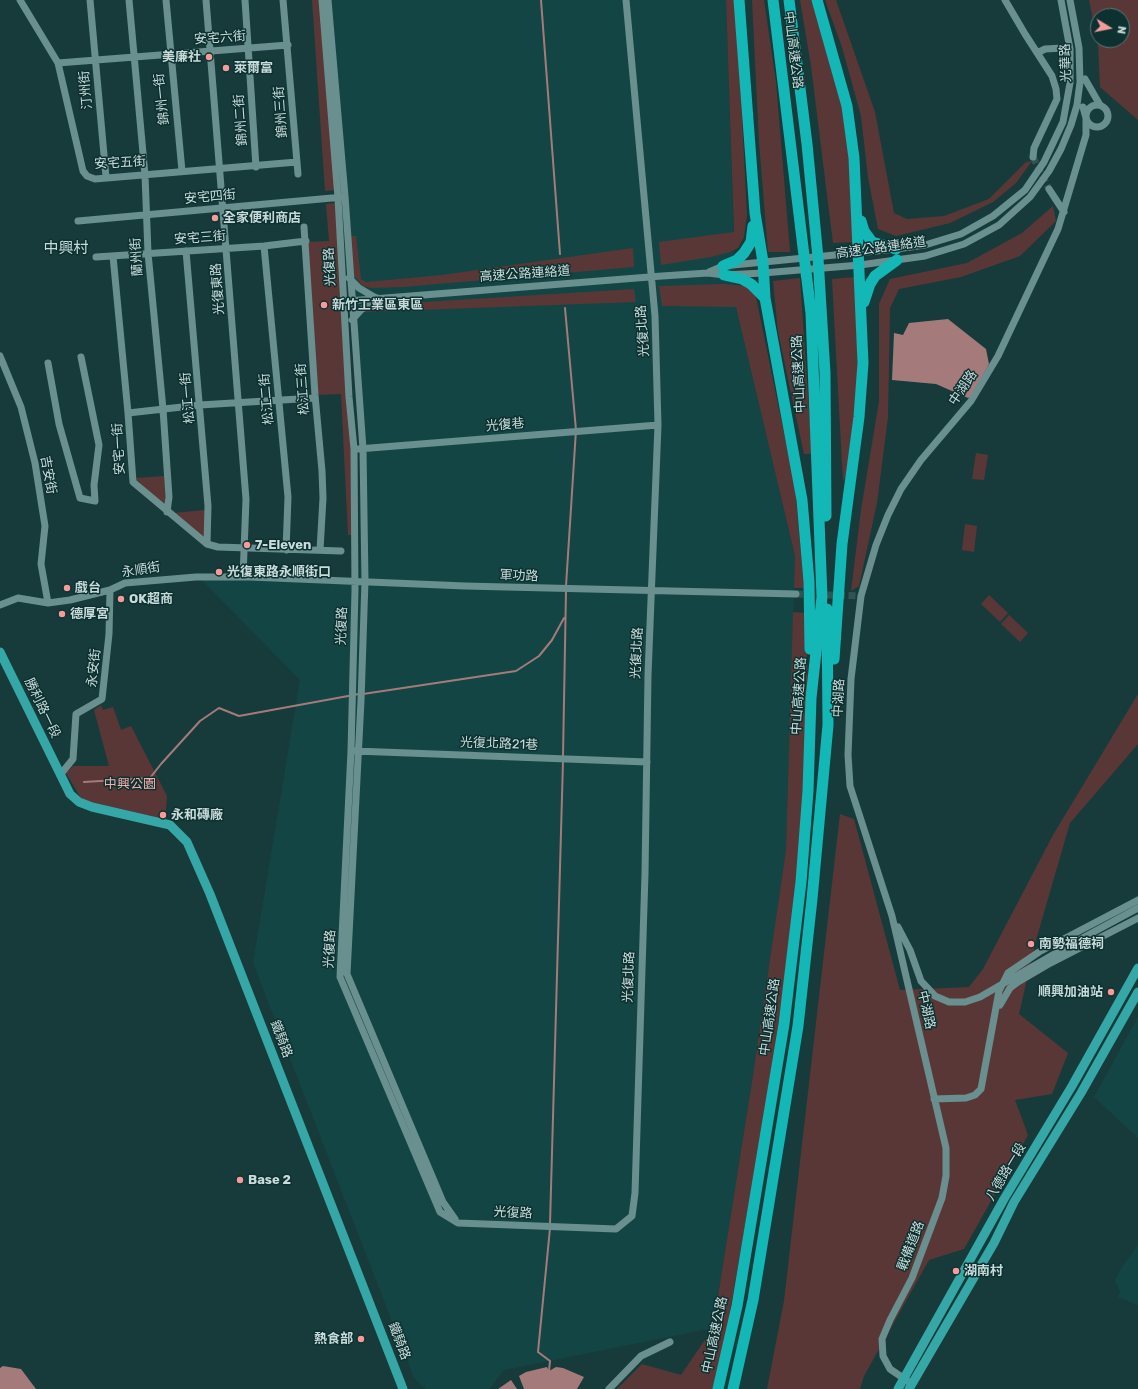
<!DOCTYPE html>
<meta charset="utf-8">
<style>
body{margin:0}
#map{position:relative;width:1138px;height:1389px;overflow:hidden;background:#173b3b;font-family:Rubik,sans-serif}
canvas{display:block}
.north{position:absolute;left:1090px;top:8px;width:40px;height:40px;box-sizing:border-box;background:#0c3130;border:1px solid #577574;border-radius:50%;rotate:100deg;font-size:11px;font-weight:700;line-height:16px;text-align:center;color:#c8dbda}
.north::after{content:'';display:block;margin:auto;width:14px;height:18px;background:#f59b9b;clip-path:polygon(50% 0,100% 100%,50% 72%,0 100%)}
</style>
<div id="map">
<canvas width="1138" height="1389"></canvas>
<div class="north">N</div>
</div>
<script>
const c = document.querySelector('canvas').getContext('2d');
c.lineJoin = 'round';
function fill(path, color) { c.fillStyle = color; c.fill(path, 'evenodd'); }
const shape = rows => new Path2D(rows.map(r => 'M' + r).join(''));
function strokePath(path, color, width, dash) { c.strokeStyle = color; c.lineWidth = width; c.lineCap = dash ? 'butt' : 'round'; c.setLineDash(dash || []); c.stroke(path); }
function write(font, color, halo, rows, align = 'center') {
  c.font = font + ' Rubik,"Noto Sans TC",sans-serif'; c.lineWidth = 3; c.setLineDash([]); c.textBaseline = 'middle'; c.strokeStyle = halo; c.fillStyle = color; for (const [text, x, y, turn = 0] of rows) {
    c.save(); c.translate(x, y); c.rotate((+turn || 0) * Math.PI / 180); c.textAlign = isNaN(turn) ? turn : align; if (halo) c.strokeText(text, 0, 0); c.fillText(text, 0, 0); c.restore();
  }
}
const built = shape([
 [325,0,726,0,736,307,795,556,786,850,753,1075,713,1328,504,1370,489,1389,426,1389,414,1378,253,963,300,680,195,573,360,578,360,447],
 [1138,1017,1138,1138,1094,1097],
 [1138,1245,1138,1305,1118,1297,1120,1291,1115,1281,1120,1270]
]);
const green = shape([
 [312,0,320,0,336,190,325,191],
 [726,0,736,0,747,215,744,237,738,248,730,252,711,257,661,265,659,242,734,232],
 [752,0,764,0,776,82,790,252,768,252,759,142],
 [800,0,811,0,843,104,851,163,854,242,833,243,811,66],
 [825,0,836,0,875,112,894,213,907,219,944,216,989,199,1026,162,1032,161,1016,183,993,202,950,223,896,236,878,229,868,177,861,116,842,47],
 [1089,0,1138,0,1138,120,1100,87,1098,44],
 [1098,16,1122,16,1122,40,1098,40],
 [336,203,353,450,353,535,348,535,341,394,317,395,307,242,329,241,326,204],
 [1053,206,1056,221,1020,256,961,277,899,289,890,308,888,417,877,503,859,586,851,591,861,510,879,401,879,304,890,279,967,263,1022,233],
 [349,236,356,236,361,279,366,282,442,275,633,248,634,267,403,287,371,288,363,286,352,273],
 [855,277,858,377,851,462,843,482,832,279],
 [800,278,812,454,804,454,778,332,773,281],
 [723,284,749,286,756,297,795,487,804,588,794,588,795,556,736,307,662,306,659,286],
 [634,289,636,302,364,312,369,307,376,305],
 [976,453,988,455,984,480,972,479],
 [164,476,166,507,135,478],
 [205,510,205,540,173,513],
 [965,524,977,526,974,552,962,550],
 [989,595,1008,613,1000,622,981,604],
 [793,612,806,613,809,735,800,882,761,1135,726,1334,713,1389,617,1389,642,1364,681,1375,713,1328,753,1075,786,850],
 [1009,615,1028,633,1020,642,1001,624],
 [1138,694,1138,744,1070,823,1036,940,1019,1014,1068,1053,1052,1094,1015,1100,1028,1135,964,1249,929,1260,864,1376,860,1389,767,1389,784,1301,840,814,854,819,900,990,969,987,983,969,1053,835],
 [101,705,103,710,113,707,121,730,131,726,167,796,165,819,82,800,66,773,73,766,109,766,94,710]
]);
const water = shape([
 [948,319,986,349,989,364,972,396,968,398,936,384,892,380,894,333,903,335,909,323],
 [3,1366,21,1369,36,1389,0,1389,0,1368],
 [547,1367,549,1371,556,1367,563,1368,584,1377,577,1389,524,1389,519,1376,526,1372],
 [511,1380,517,1389,498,1389]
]);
const stream = shape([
 [541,0,560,254],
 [565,308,576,430,566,586],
 [363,694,516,671,539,656,552,640,564,618],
 [563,756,566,591],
 [84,782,150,778,161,764,200,721,219,708,239,716,359,694],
 [550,1224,563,761],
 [549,1371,550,1361,538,1352,550,1228]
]);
const minorTunnel = shape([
 [1033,157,1049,189],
 [796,594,861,596]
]);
const minor = shape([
 [20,0,58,63,83,171,87,176,95,179,297,162],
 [90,0,106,177],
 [129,0,145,175,148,253,163,409,169,497,167,512],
 [166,0,182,171],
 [206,0,246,499,243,577],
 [245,0,256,167],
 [283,0,298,174],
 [322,0,338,198,349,397,354,449,355,590,351,751,340,977,440,1212,458,1223,616,1229,632,1216,635,1193,645,874,648,675,658,425,655,316,626,0],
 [328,0,345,196,363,449,365,581,361,701,347,974,443,1202,455,1219],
 [1005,0,1025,34,1052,76,1056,89,1057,99,1034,148,1033,157],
 [1037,53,1045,49,1063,48],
 [58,63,288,45],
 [1085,79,1100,105],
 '1086 116a11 11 0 1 1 22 0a11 11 0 1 1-22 0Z',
 [1049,189,1064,212],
 [78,221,343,197],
 [304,227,315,395,322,471,323,498,320,550],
 [264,246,288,497,286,550],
 [186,251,208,506,207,544],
 [113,256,128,413,133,482,207,544,218,547,341,551],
 [96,257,264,246,306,241],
 [709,272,723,266,896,249,925,245,961,234,993,216,1025,190,1044,162,1063,122,1070,83,1070,49,1061,0],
 [349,278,359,288,376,298],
 [348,301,662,276,708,273,724,275,763,273,860,265,925,256,964,244,999,225,1030,197,1049,171,1061,149,1071,125,1077,105,1080,82,1079,48,1070,0],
 [352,320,361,310,377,298],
 [0,356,21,407,35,463,45,526,41,564,48,603],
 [48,363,59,424,80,498,95,501,94,485,99,445,81,357],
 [128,413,200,405,315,398],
 [358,449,658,425],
 [0,605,18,598,48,603,70,600,110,590,125,583,196,577,250,577,465,586,796,594],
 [355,751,647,762],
 [60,775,73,759,76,714,102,699,109,634,110,590],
 [898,927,910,950,921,981,935,996,949,1002,965,1002,980,997,1075,942,1138,908],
 [1000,1005,1010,988,1018,982,1047,965,1138,918],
 [934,1099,966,1098,975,1095,981,1089,999,991,1008,973,1039,952,1138,900],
 [912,1384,890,1369,883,1356,882,1339,890,1320,912,1278,942,1198,946,1176,946,1148,892,916,850,786,848,755,851,679,861,596,876,545,888,515,901,489,921,460,971,401,998,356,1058,229,1086,135,1086,118,1083,107],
 [609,1389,641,1356,670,1342]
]);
const major = shape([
 [0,652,70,794,79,802,92,807,170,825,187,842,210,894,403,1389],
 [898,1389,1004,1199,1072,1086,1138,968],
 [909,1389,994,1243,1014,1202,1081,1093,1138,992]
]);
const highway = shape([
 [739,0,755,213,763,262,765,298,802,500,809,582,810,649],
 [789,0,807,144,818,258,825,373,826,516],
 [817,0,847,106,854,158,863,363,859,417,842,544,834,659],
 [861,221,864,231,872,242,896,249],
 [723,266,737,260,744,253,751,242,753,226],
 [724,275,742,279,751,284,765,298],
 [864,302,870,284,875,276,897,260],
 [718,1389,737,1306,784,1024,801,882,808,791,811,698,822,597,811,313,773,0],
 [733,1389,753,1300,798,1026,812,899,828,725,827,609]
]);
const markers = [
 [209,57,4,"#f59b9b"],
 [226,68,4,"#f59b9b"],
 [215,218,4,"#f59b9b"],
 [324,305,4,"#f59b9b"],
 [247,545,4,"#f59b9b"],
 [219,572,4,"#f59b9b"],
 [67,588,4,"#f59b9b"],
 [121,599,4,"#f59b9b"],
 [62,614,4,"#f59b9b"],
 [163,815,4,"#f59b9b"],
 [1031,944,4,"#f59b9b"],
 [1111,992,4,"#f59b9b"],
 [240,1180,4,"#f59b9b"],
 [956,1271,4,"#f59b9b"],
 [361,1339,4,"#f59b9b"]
];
const streetNames = [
 ["安宅六街",220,38,-4],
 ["中山高速公路",793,50,83],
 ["光華路",1066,63,-92],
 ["汀州街",86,90,-95],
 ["錦州一街",162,99,-96],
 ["錦州三街",281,112,-94],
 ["錦州二街",241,120,-94],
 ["安宅五街",120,163,-3],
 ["安宅四街",210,197,-5],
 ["安宅三街",200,238,-4],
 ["高速公路連絡道",881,248,-8],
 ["蘭州街",137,257,-94],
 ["光復路",330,267,-93],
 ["高速公路連絡道",525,274,-4],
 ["光復東路",218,289,-94],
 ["光復北路",643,331,-94],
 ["中山高速公路",799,374,-93],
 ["中湖路",963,388,-56],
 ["松江三街",303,389,-94],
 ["松江一街",188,398,-95],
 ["松江二街",267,399,-95],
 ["光復巷",505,425,-5],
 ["安宅一街",119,449,-93],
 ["吉安街",48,475,80],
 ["永順街",141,570,-9],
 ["軍功路",519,576,2],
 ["光復路",342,626,-88],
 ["光復北路",637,653,-87],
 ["永安街",94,668,-84],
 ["中山高速公路",799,696,-86],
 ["中湖路",839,698,-87],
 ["勝利路一段",42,708,64],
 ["光復北路21巷",499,744,2],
 ["光復路",330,949,-87],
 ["光復北路",629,977,-88],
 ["中湖路",926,1010,77],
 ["中山高速公路",770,1017,-82],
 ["鐵騎路",281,1039,69],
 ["八德路一段",1006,1172,-59],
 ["光復路",513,1213,3],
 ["戰備道路",911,1246,-69],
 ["中山高速公路",715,1335,-78],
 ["鐵騎路",399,1341,69]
];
const poiNames = [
 ["美廉社",201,57,"right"],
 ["萊爾富",234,68],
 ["全家便利商店",223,218],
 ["新竹工業區東區",332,305],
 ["7-Eleven",255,545],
 ["光復東路永順街口",227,572],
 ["戲台",75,588],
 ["OK超商",129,599],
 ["德厚宮",70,614],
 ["永和磚廠",171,815],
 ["南勢福德祠",1039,944],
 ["順興加油站",1103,992,"right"],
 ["Base 2",248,1180],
 ["湖南村",964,1271],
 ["熱食部",353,1339,"right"]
];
const parkNames = [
 ["中興公園",130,784]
];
const quarterNames = [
 ["中興村",66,249]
];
fill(built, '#144545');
fill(green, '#5a3737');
fill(water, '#a47b7a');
strokePath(stream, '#a47b7a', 2);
strokePath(minorTunnel, '#325353', 7, [7, 3.5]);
strokePath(minor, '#6a8f8f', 7);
strokePath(major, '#35a7a6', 9);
strokePath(highway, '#12b7b6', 11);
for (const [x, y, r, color] of markers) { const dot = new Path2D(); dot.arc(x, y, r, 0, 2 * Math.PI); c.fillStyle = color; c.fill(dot); strokePath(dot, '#0c3130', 1.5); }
write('13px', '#c8dbda', '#0c3130', streetNames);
write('bold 13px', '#c8dbda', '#0c3130', poiNames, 'left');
write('13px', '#f3aead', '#0c3130', parkNames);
write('15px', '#c8dbda', '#0c3130', quarterNames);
</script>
